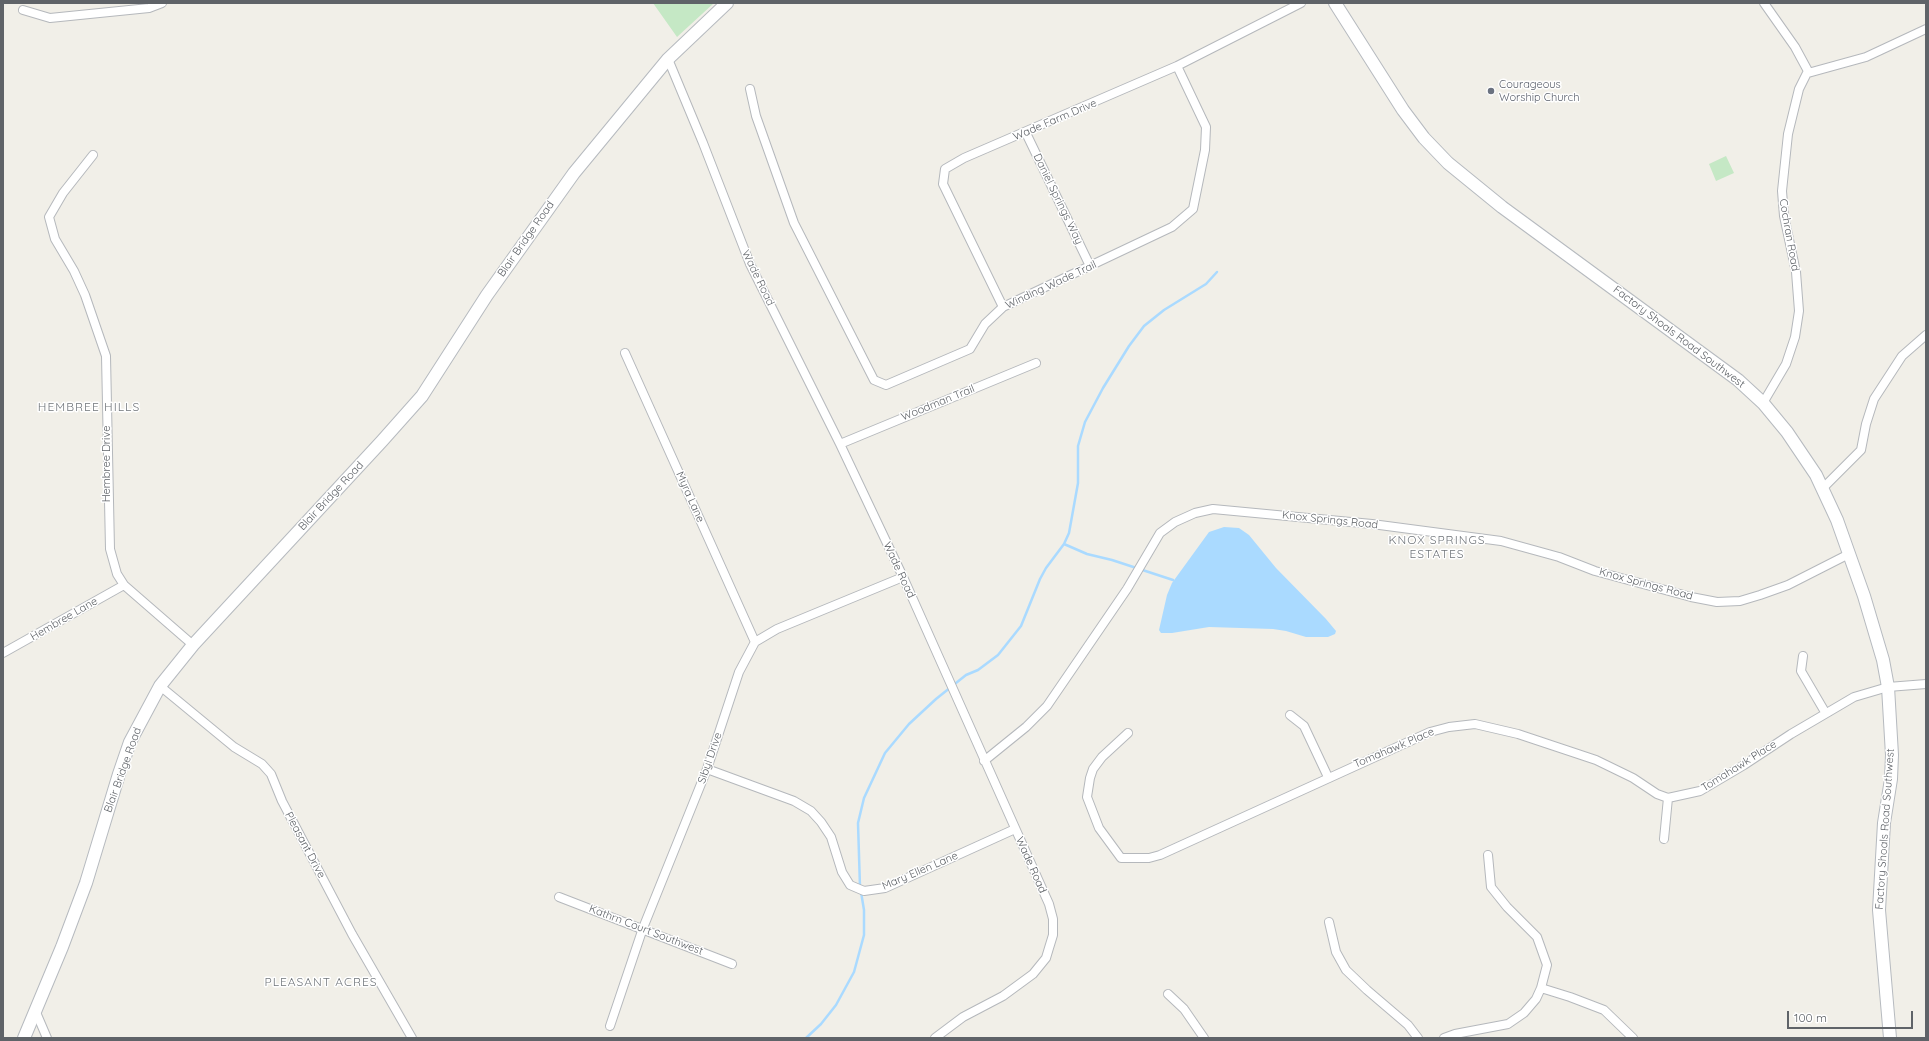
<!DOCTYPE html>
<style>
body{margin:0}
#map{position:relative;width:1929px;height:1041px;overflow:hidden;background:#f1efe8;font-family:Quicksand,sans-serif}
canvas{display:block}
.frame{position:absolute;inset:0;border:4px solid #5f6368;pointer-events:none}
.scale{position:absolute;left:1787px;top:1011px;width:126px;height:18px;box-sizing:border-box;border:2px solid #5f6368;border-top:0;padding-left:5px;font-size:12px;line-height:14px;white-space:nowrap;color:#5f6368;-webkit-text-stroke:3px #fff;paint-order:stroke}
</style>
<div id="map">
<canvas width="1929" height="1041"></canvas>
<div class="frame"></div>
<div class="scale">100 m</div>
</div>
<script>
const c = document.querySelector('canvas').getContext('2d');
c.lineJoin = 'round';
function fill(path, color) { c.fillStyle = color; c.fill(path, 'evenodd'); }
const shape = rows => new Path2D(rows.map(r => 'M' + r).join(''));
function strokePath(path, color, width, dash) { c.strokeStyle = color; c.lineWidth = width; c.lineCap = dash ? 'butt' : 'round'; c.setLineDash(dash || []); c.stroke(path); }
function write(font, color, halo, rows, align = 'center') {
  c.font = font + ' Quicksand,sans-serif'; c.lineWidth = 3; c.setLineDash([]); c.textBaseline = 'middle'; c.strokeStyle = halo; c.fillStyle = color; for (const [text, x, y, turn = 0] of rows) {
    c.save(); c.translate(x, y); c.rotate((+turn || 0) * Math.PI / 180); c.textAlign = isNaN(turn) ? turn : align; if (halo) c.strokeText(text, 0, 0); c.fillText(text, 0, 0); c.restore();
  }
}
const green = shape([
 [653,3,714,3,677,37],
 [1726,156,1734,173,1716,181,1709,164]
]);
const water = shape([
 [1224,527,1239,528,1249,535,1276,568,1326,619,1336,631,1335,634,1328,637,1306,637,1286,631,1273,629,1209,627,1172,633,1161,633,1159,630,1167,595,1172,583,1209,532]
]);
const stream = shape([
 [1064,544,1087,554,1112,560,1173,580],
 [860,887,858,823,864,798,885,753,909,724,936,699,966,675,978,670,998,655,1021,626,1040,579,1046,568,1064,544,1069,533,1078,483,1078,446,1085,422,1103,388,1129,346,1144,326,1164,310,1206,284,1217,272],
 [806,1038,821,1024,836,1005,854,972,864,935,864,910,861,892]
]);
const street = shape([
 [23,10,50,18,149,8,162,3],
 [668,59,703,143,750,264,840,444,903,577,1049,904,1053,919,1053,935,1049,948,1046,958,1033,974,1003,996,963,1017,935,1038],
 [1808,73,1866,57,1926,29],
 [750,89,756,116,794,223,874,380,886,385,970,349,985,324,1003,307,1172,227,1193,209,1205,150,1206,127,1177,66],
 [1026,133,1090,266],
 [93,155,63,193,49,217,55,239,74,271,85,295,106,356,110,549,117,574,124,585,193,645],
 [1003,307,943,184,945,169,964,158,1177,66,1301,3],
 [625,353,755,642],
 [1763,403,1786,364,1795,337,1799,311,1796,272,1784,216,1782,191,1788,134,1799,89,1808,71,1795,47,1764,3],
 [840,444,1036,363],
 [1823,488,1861,450,1866,424,1874,399,1902,356,1926,335],
 [3,653,124,585],
 [1803,656,1801,671,1825,712],
 [160,686,234,747,262,764,271,774,282,801,352,934,412,1038],
 [1290,715,1304,726,1328,777],
 [1128,733,1102,757,1093,769,1090,778,1087,797,1099,828,1121,858,1149,858,1160,855,1430,732,1449,727,1475,724,1518,734,1596,760,1633,778,1657,794,1668,798,1700,791,1744,765,1791,734,1854,697,1888,687,1926,684],
 [984,761,1026,727,1047,706,1127,589,1160,533,1175,522,1195,513,1213,509,1372,524,1501,541,1559,557,1595,571,1691,597,1717,602,1740,601,1760,595,1788,585,1849,554],
 [707,769,794,801,811,811,821,822,831,837,842,872,850,885,864,891,885,888,1015,829],
 [1664,839,1668,798],
 [559,897,732,964],
 [1329,922,1336,952,1346,970,1367,990,1408,1025,1418,1038],
 [1541,988,1570,997,1604,1010,1633,1038],
 [1168,994,1184,1009,1204,1038],
 [35,1010,47,1038],
 [610,1026,643,928,707,769,739,672,755,642,777,629,903,577],
 [1444,1038,1455,1034,1508,1024,1524,1013,1536,999,1541,988,1547,965,1537,937,1507,907,1491,887,1488,855]
]);
const secondary = shape([
 [1335,3,1403,110,1424,138,1448,163,1502,207,1738,380,1763,403,1787,432,1816,475,1837,520,1864,596,1883,660,1888,687,1892,755,1891,779,1884,823,1879,910,1890,1038],
 [24,1038,62,947,86,883,119,774,130,742,160,686,193,645,382,441,422,396,487,295,574,173,668,59,727,3]
]);
const markers = [
 [1491,91,4,"#6b7280"]
];
const worshipNames = [
 ["Courageous",1499,85],
 ["Worship Church",1499,98]
];
const streetNames = [
 ["Wade Farm Drive",1055,120,-23],
 ["Daniel Springs Way",1058,199,64],
 ["Cochran Road",1789,235,80],
 ["Blair Bridge Road",526,239,-55],
 ["Wade Road",758,278,64],
 ["Winding Wade Trail",1051,285,-25],
 ["Factory Shoals Road Southwest",1679,337,37],
 ["Woodman Trail",938,403,-22],
 ["Hembree Drive",107,464,-90],
 ["Blair Bridge Road",331,496,-47],
 ["Myra Lane",690,497,66],
 ["Knox Springs Road",1330,520,6],
 ["Wade Road",899,570,65],
 ["Knox Springs Road",1646,584,15],
 ["Hembree Lane",64,619,-30],
 ["Tomahawk Place",1394,748,-23],
 ["Sibyl Drive",710,758,-71],
 ["Tomahawk Place",1739,766,-32],
 ["Blair Bridge Road",123,770,-70],
 ["Factory Shoals Road Southwest",1885,829,-86],
 ["Pleasant Drive",305,845,62],
 ["Wade Road",1031,865,66],
 ["Mary Ellen Lane",920,871,-23],
 ["Kathrn Court Southwest",646,930,21]
];
const neighbourhoodNames = [
 ["HEMBREE HILLS",89,407],
 ["KNOX SPRINGS",1437,540],
 ["ESTATES",1437,554],
 ["PLEASANT ACRES",321,982]
];
fill(green, '#c5e8c5');
fill(water, '#aadaff');
strokePath(stream, '#aadaff', 2.5);
strokePath(street, '#b5b8bc', 10);
strokePath(secondary, '#b6babf', 14);
strokePath(street, '#fff', 8);
strokePath(secondary, '#fff', 12);
for (const [x, y, r, color] of markers) { const dot = new Path2D(); dot.arc(x, y, r, 0, 2 * Math.PI); c.fillStyle = color; c.fill(dot); strokePath(dot, '#fff', 1.5); }
write('11px', '#5b616d', '#fff', worshipNames, 'left');
write('11px', '#5f6368', '#fff', streetNames);
c.letterSpacing = '1px';
write('12px', '#70757a', '#fff', neighbourhoodNames);
c.letterSpacing = '0px';
</script>
